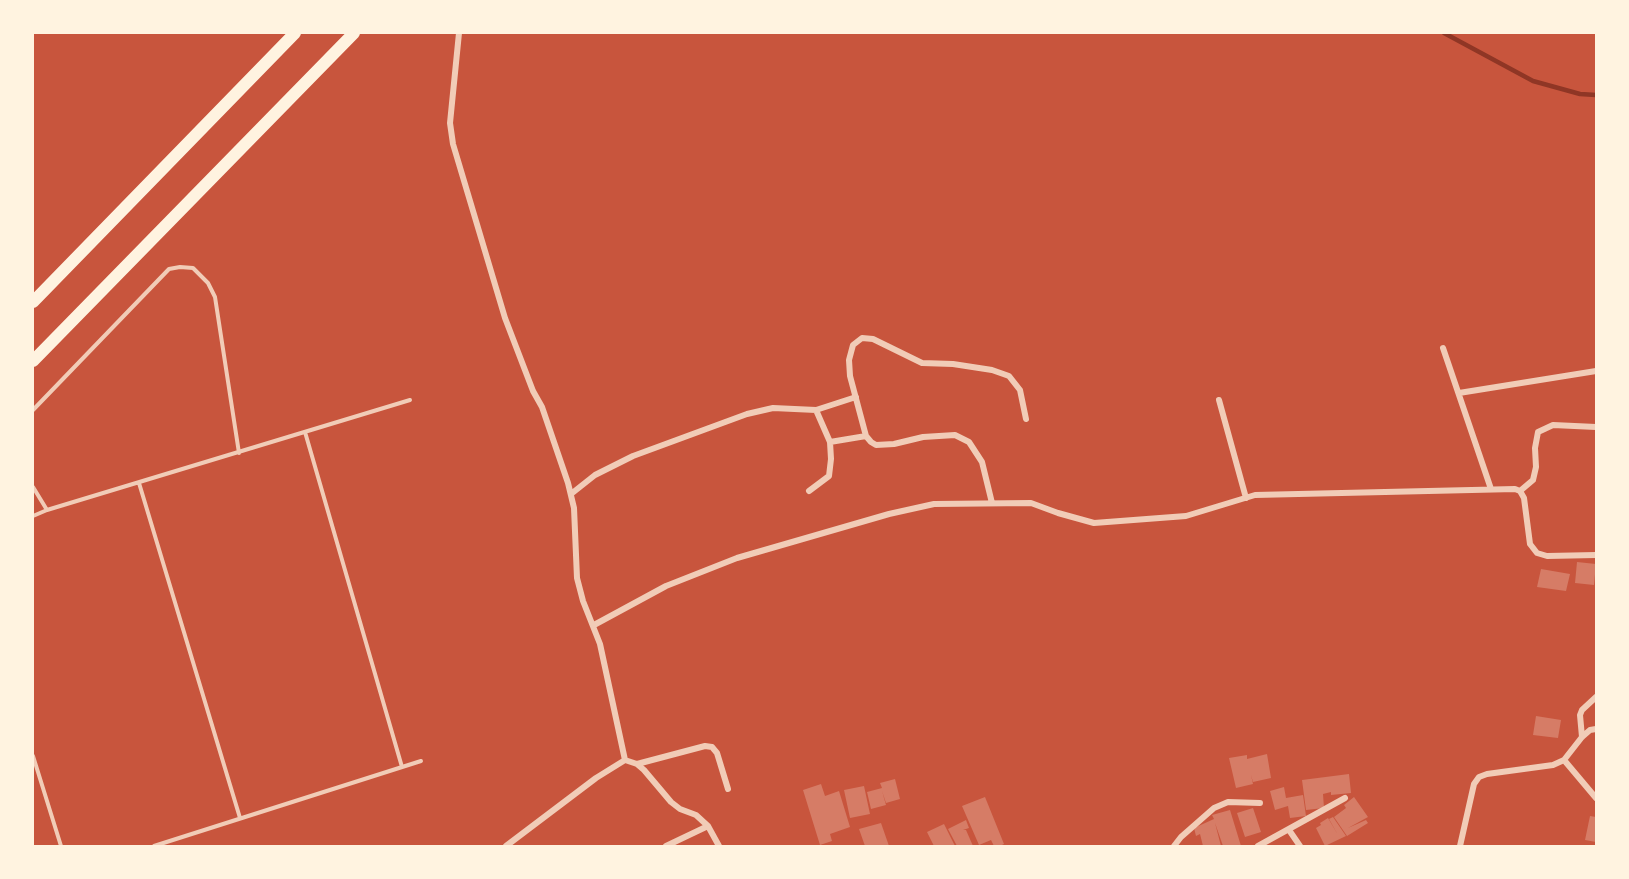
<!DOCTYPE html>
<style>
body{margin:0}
#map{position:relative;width:1629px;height:879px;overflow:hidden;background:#c8553d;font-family:"DM Sans",sans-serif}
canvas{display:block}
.frame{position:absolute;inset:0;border:34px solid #fff3e0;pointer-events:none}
</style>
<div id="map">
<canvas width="1629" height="879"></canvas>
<div class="frame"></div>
</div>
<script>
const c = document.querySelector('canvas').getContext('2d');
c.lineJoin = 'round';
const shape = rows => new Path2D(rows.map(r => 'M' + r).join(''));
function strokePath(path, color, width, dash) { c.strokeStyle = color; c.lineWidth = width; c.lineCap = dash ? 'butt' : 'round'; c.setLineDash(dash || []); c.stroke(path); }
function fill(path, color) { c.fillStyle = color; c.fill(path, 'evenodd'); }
const stream = shape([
 [1444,33,1533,81,1580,94,1596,95]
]);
const building = shape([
 [1577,562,1596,564,1594,585,1575,583],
 [1541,569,1570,574,1566,591,1537,587],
 [1536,716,1561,720,1558,738,1533,735],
 [1267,754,1271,778,1253,782,1251,775,1253,784,1236,788,1229,758,1247,755,1247,759],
 [1349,774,1351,793,1331,795,1331,792,1323,794,1324,808,1306,810,1302,780],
 [895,779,900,799,886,803,882,791,886,805,871,809,867,792,882,788,880,783],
 [821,784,825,796,839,791,850,827,830,834,832,841,820,845,803,790],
 [864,786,870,814,850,818,844,790],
 [1284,787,1286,798,1303,795,1306,816,1290,818,1288,806,1275,810,1270,791],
 [985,797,1004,844,1000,846,994,846,991,840,979,845,962,806],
 [1354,797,1368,817,1348,828,1366,820,1368,823,1347,836,1334,817,1346,808,1344,805],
 [1253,808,1261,832,1245,837,1237,813],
 [1230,810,1241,846,1223,846,1215,823,1221,846,1203,846,1200,834,1196,836,1194,828,1214,819,1212,815],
 [1590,816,1596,817,1596,842,1585,840],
 [1333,817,1346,836,1325,846,1316,828,1321,825,1320,823,1328,818,1338,835,1329,819],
 [966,820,969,828,963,830,966,830,973,846,957,846,948,829],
 [881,823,889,846,865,846,859,829],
 [944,824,955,846,934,846,927,832]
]);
const service = shape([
 [33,410,169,269,180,267,193,268,208,283,215,297,239,453],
 [305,432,402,767],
 [139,483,240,818],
 [33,487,47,510,33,516],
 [47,510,410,400],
 [33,756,61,846],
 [154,846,421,761]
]);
const minor = shape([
 [459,33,450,123,453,144,505,318,533,391,542,407,568,483,574,508,577,578,583,601,600,644,625,760],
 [1443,348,1491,489],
 [1459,393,1596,371],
 [1219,400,1246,498],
 [830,442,866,436],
 [809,491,829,476,831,459,830,442,816,410],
 [1520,491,1533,480,1536,467,1535,448,1538,432,1553,425,1596,427],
 [571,494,595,475,633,456,747,414,773,408,816,410,856,397],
 [992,503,982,462,969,442,955,435,923,437,894,444,876,445,871,442,866,436,850,376,849,360,853,345,862,338,873,339,922,363,953,364,992,370,1009,376,1020,390,1026,419],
 [594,625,666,586,737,558,889,514,934,504,1031,503,1058,513,1094,523,1186,516,1255,495,1515,489,1520,491,1524,498,1530,544,1537,553,1547,556,1596,555],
 [1582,737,1580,715,1582,710,1596,697],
 [1564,760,1596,798],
 [637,764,705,746,712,747,717,753,728,789],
 [1289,830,1300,846],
 [506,846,596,778,625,760,637,764,644,770,671,802,680,809,696,815,708,826,719,846],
 [666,846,708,826],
 [1174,846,1181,837,1214,808,1228,802,1260,803],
 [1258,846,1345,798],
 [1460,846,1474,784,1479,777,1487,774,1553,765,1564,760,1582,737,1590,730,1596,729]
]);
const secondary = shape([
 [33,302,295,33],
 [33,361,354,33]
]);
strokePath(stream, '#8f3625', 4.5);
fill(building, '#d67c66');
strokePath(service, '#f1ccb7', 4);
strokePath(minor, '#f1ccb7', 6);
strokePath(secondary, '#fff3e0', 12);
</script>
